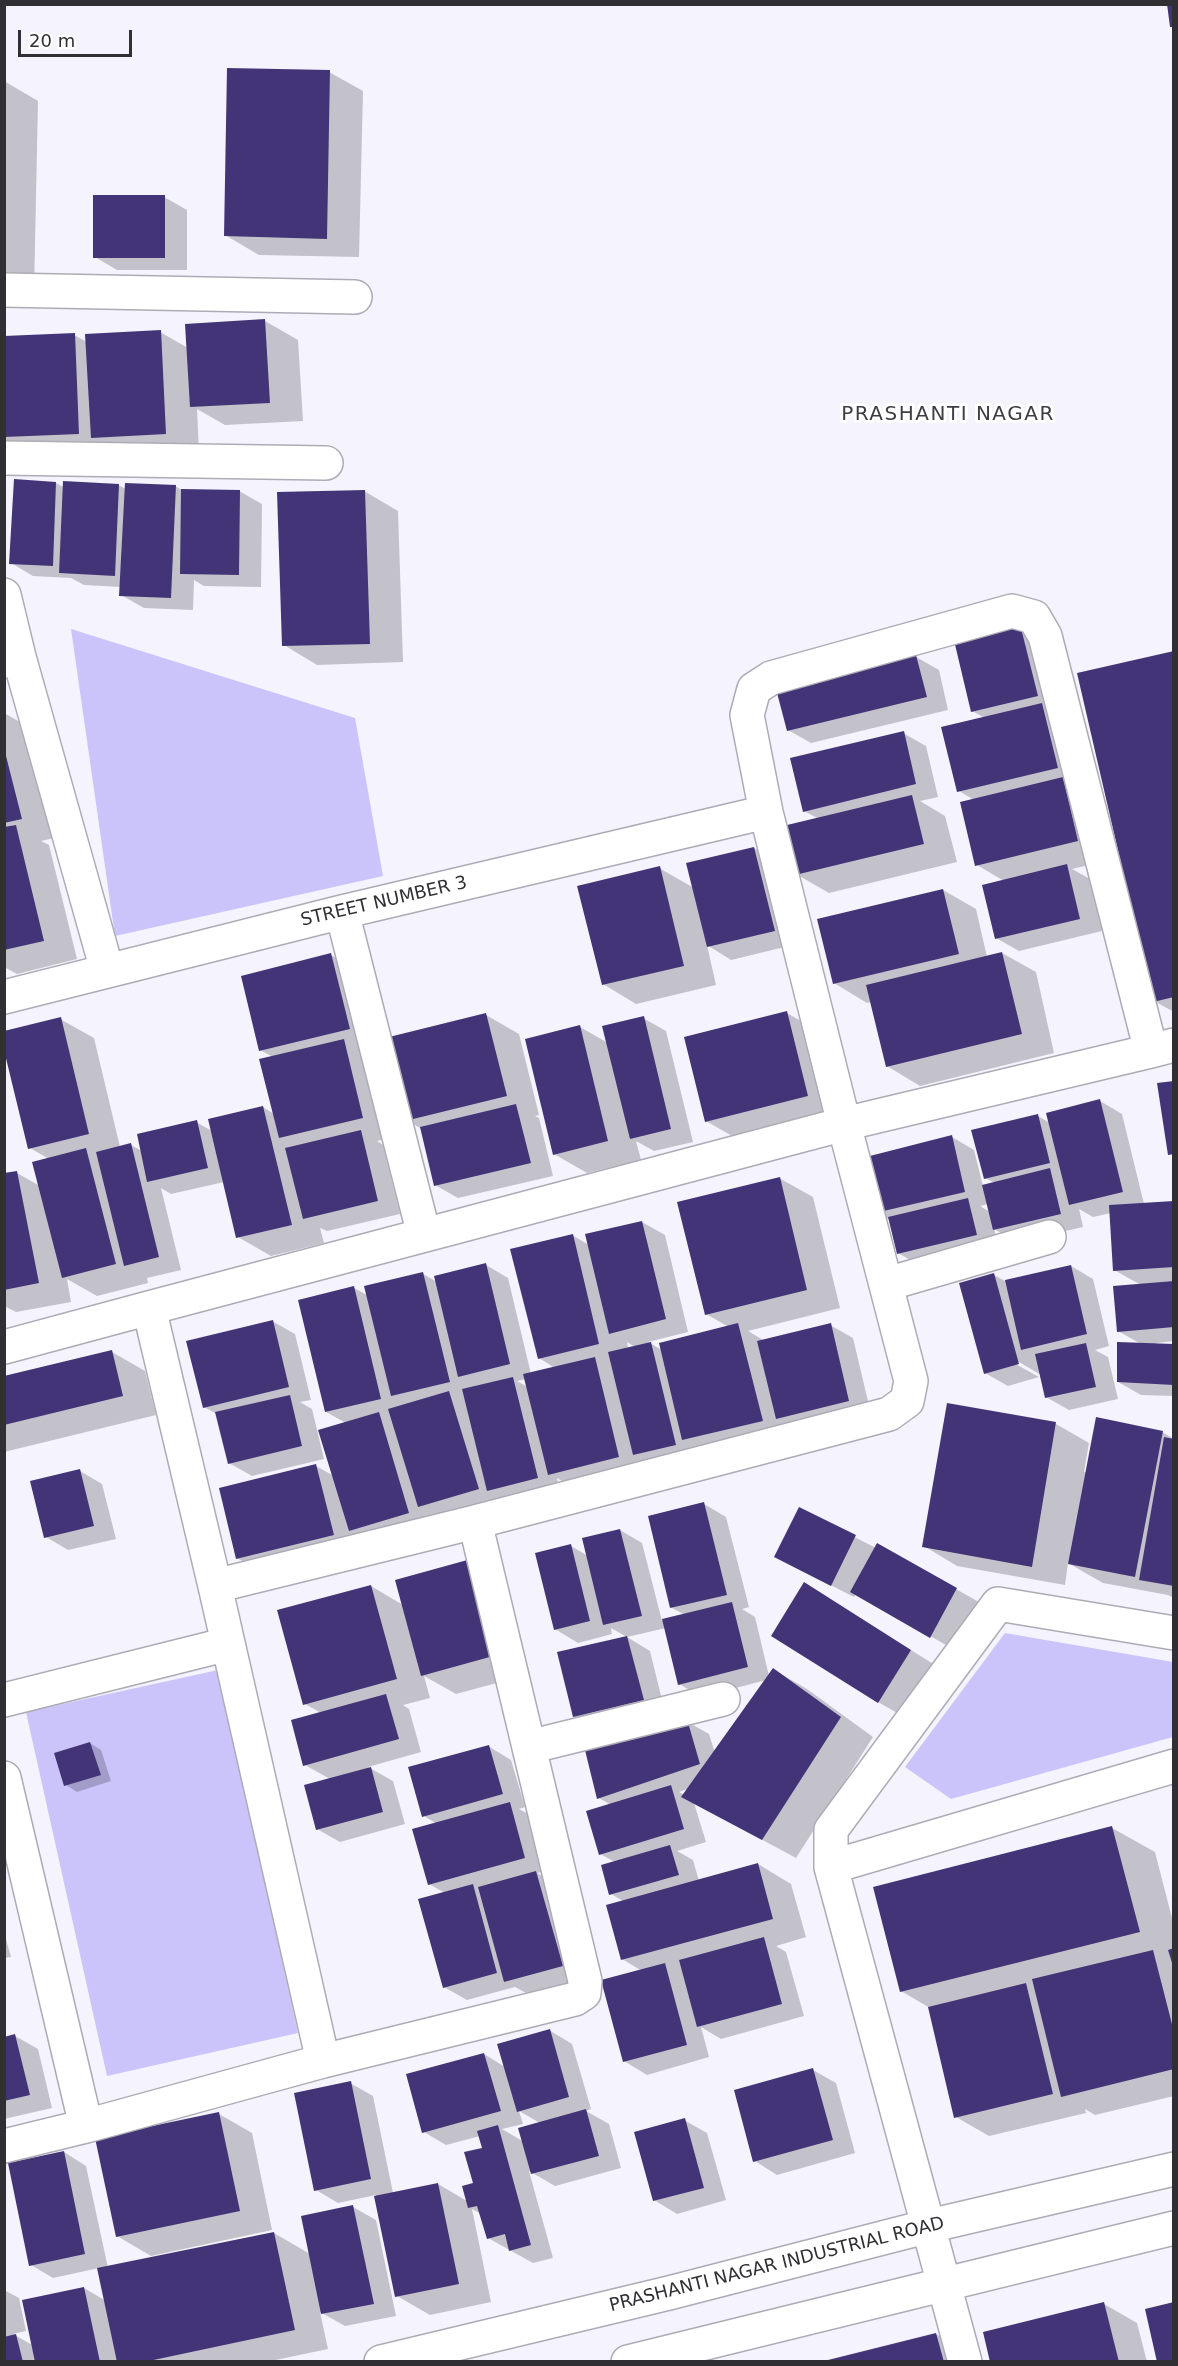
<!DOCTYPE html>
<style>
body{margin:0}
#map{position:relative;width:1178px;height:2366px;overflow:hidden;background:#f4f3fe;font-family:"DejaVu Sans",sans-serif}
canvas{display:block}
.frame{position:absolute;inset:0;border:6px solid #303034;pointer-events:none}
.scale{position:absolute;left:18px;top:30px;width:114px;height:27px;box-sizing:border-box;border:3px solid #303034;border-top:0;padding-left:8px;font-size:18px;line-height:21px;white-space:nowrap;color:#303034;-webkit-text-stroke:4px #fff;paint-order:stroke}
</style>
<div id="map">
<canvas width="1178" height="2366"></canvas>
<div class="frame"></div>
<div class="scale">20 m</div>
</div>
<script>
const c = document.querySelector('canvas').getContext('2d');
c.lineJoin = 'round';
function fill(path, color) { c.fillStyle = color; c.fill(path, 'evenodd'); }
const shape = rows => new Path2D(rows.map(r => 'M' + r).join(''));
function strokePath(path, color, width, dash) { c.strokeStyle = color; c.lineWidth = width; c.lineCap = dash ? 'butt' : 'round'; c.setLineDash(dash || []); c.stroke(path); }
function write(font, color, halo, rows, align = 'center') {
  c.font = font + ' "DejaVu Sans",sans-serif'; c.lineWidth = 6; c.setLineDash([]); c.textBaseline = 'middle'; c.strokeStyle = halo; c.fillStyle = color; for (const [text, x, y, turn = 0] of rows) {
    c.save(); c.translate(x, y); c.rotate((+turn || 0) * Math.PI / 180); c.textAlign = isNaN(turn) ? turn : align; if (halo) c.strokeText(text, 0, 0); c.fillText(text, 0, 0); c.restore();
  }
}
const green = shape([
 [71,629,355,718,383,876,115,936],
 [1005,1633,1173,1662,1173,1737,951,1799,905,1767],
 [218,1670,298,2033,107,2076,26,1712]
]);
const shadow = shape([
 [329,72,363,91,359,257,259,255,225,235],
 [4,81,38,101,34,292,4,291],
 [164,197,187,210,187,270,117,270,95,257],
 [265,321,298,340,303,421,225,425,197,409,199,452,4,456,4,338,74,335,87,342,160,332,188,348],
 [56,483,65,488,118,485,126,489,175,486,182,490,239,491,262,504,261,587,204,586,194,580,193,610,144,608,121,595,121,587,84,585,71,578,33,576,11,563],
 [364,491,398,511,403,662,317,665,284,645],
 [1019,622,1042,635,1111,860,1072,869,1090,879,1102,931,1019,951,996,938,1004,881,977,865,974,800,959,791,985,718,972,711],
 [1174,652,1174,1012,1154,1001],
 [916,657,939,670,948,710,811,743,788,730],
 [4,713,27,726,54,838,41,841,49,845,77,959,17,974,4,967],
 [903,733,926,746,938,797,920,801,945,816,957,862,829,893,796,874,819,819,804,811],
 [754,848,777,861,797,944,731,960,707,945,716,985,636,1004,603,984,659,868,694,888],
 [943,890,976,909,987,957,1002,953,1036,972,1054,1053,920,1086,887,1066,871,1002,867,1003,834,983],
 [331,955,364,974,395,1137,377,1141,383,1145,400,1214,327,1231,320,1228,324,1243,271,1256,238,1237,224,1182,171,1194,161,1188,181,1270,147,1278,148,1283,97,1296,67,1279,71,1302,16,1312,4,1306,4,1175,17,1173,40,1186,49,1159,30,1148,60,1019,94,1038,120,1147,131,1145,142,1151,196,1122,212,1131,263,1107,274,1114,273,1057,260,1050],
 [787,1013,820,1032,841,1115,739,1140,706,1121],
 [486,1015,519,1034,539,1115,535,1116,539,1118,553,1176,458,1198,435,1185,422,1129,406,1120],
 [643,1018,666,1031,693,1142,654,1151,636,1141,641,1160,587,1173,554,1154,580,1027,608,1043],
 [1100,1101,1122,1114,1144,1204,1174,1202,1174,1341,1156,1343,1156,1345,1174,1345,1174,1396,1141,1395,1118,1382,1141,1344,1118,1331,1141,1285,1114,1270,1111,1213,1093,1217,1079,1209,1083,1227,1017,1242,994,1229,999,1247,921,1266,898,1253,890,1220,877,1212,952,1137,974,1150,983,1186,995,1183,985,1178,1038,1116,1050,1123],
 [988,1204,990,1212,980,1206],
 [779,1178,813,1197,840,1308,748,1331,765,1341,830,1325,853,1338,871,1414,717,1458,695,1446,698,1458,582,1493,557,1478,560,1491,271,1577,237,1558,316,1466,334,1476,346,1423,326,1412,354,1288,367,1295,423,1274,437,1282,486,1265,508,1278,531,1374,555,1368,539,1358,572,1235,589,1245,642,1222,665,1235,688,1332,648,1342,662,1350,729,1327,706,1314],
 [627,1342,635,1347,628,1348],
 [526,1379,528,1387,517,1381],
 [1071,1266,1093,1279,1109,1346,1095,1350,1108,1357,1118,1399,1069,1410,1046,1397,1041,1375,1014,1359,1012,1362,1039,1377,1008,1386,985,1373,994,1275,1005,1281],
 [272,1321,295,1334,311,1400,300,1402,312,1409,324,1459,252,1476,229,1463,217,1414,204,1407],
 [112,1352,145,1371,156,1415,4,1452,4,1378],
 [948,1405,1056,1424,1089,1443,1084,1472,1087,1472,1162,1432,1174,1439,1174,1598,1168,1595,1103,1583,1068,1563,1065,1585,957,1566,924,1546],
 [80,1471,102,1484,116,1539,68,1550,46,1537],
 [704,1504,726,1517,749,1607,742,1609,755,1617,769,1676,774,1670,807,1689,873,1737,796,1858,694,1803,706,1842,677,1851,693,1860,699,1881,758,1864,791,1884,806,1937,776,1946,786,1952,804,2016,721,2039,701,2027,709,2057,647,2075,624,2061,642,1971,622,1959,623,1901,611,1894,615,1862,600,1854,611,1805,599,1798,686,1721,709,1734,715,1753,766,1680,702,1697,679,1684,666,1628,627,1637,611,1628,612,1634,578,1643,555,1629,571,1546,588,1556,620,1530,642,1543,662,1621,685,1615,672,1608],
 [690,1788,685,1795,679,1792],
 [800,1509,876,1548,877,1545,979,1602,953,1649,856,1594,854,1597,799,1569],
 [504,1580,530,1674,456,1694,424,1676,430,1698,403,1705,409,1709,421,1752,368,1767,393,1781,405,1824,340,1842,317,1829,330,1779,305,1765,321,1713,305,1704,371,1586,403,1605],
 [805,1584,943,1670,911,1721,878,1702],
 [627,1637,650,1651,665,1712,597,1729,574,1716],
 [90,1743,101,1750,111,1781,77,1792,66,1785],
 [488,1746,511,1760,525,1807,519,1809,532,1816,547,1871,537,1873,559,1886,585,1978,528,1994,515,1987,467,2000,444,1987,445,1893,429,1884,437,1824,424,1816],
 [1112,1828,1155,1852,1174,1926,1174,2096,1095,2115,1085,2109,1086,2113,989,2136,956,2117,930,2008,901,1991],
 [4,1932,11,1957,4,1958],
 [549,2030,572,2044,591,2109,586,2111,609,2124,621,2168,555,2186,529,2171,553,2258,533,2263,488,2238,481,2214,472,2209,491,2302,430,2315,397,2296,376,2195,338,2203,316,2190,350,2083,373,2096,393,2193,438,2184,467,2201,484,2149,480,2136,446,2145,424,2132,484,2054,505,2067],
 [519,2111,540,2123,524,2142,502,2129,523,2124],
 [15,2036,38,2049,52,2108,4,2119,4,2038],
 [813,2070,836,2083,855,2153,777,2175,755,2161],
 [219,2114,252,2133,272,2230,151,2256,117,2236],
 [684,2120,707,2133,726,2200,677,2214,654,2200],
 [64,2152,86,2166,108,2268,274,2233,310,2254,353,2207,376,2220,396,2316,345,2326,320,2312,328,2349,266,2362,4,2362,4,2290,19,2298,26,2331,13,2334,34,2346,84,2288,106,2301,99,2268,53,2278,31,2265],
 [1104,2304,1137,2323,1147,2362,991,2362],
 [936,2334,979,2359,979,2362,827,2362]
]);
const building = shape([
 [1167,4,1174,4,1174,27,1170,27],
 [227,68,330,70,327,239,224,236],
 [93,195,165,195,165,258,93,258],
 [265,319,270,403,190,407,185,324],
 [161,330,166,434,91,438,85,334],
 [75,333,79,434,4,437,4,336],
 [14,479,56,482,53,566,9,564],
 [63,481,119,484,115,576,59,573],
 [125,483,176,485,171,598,119,596],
 [181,489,240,490,239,575,180,574],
 [365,490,370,644,282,646,277,492],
 [1019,620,1038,696,971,712,953,636],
 [1174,651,1174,997,1153,1002,1077,673],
 [916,655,927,697,787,731,776,689],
 [1042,703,1058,768,957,792,941,727],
 [904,731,916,784,803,812,790,758],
 [5,752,22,819,4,823,4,753],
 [1063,777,1078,841,975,866,960,802],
 [912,795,924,844,795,875,783,826],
 [16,825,44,941,4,950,4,827],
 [754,847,775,931,707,947,686,863],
 [1067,864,1080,919,995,939,982,885],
 [660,866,684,966,602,985,577,886],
 [943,889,959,954,833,984,817,919],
 [1002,952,1022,1034,886,1067,866,985],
 [331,953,350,1029,259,1051,241,976],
 [787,1011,808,1096,705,1122,684,1037],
 [486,1013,507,1096,405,1121,385,1038],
 [644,1016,671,1129,630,1139,602,1026],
 [61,1017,89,1134,28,1149,4,1050,4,1031],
 [580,1025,608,1141,553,1155,525,1039],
 [344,1039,363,1118,279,1138,259,1059],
 [1174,1081,1174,1154,1168,1155,1157,1083],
 [1100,1099,1123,1192,1069,1205,1046,1113],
 [516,1104,531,1163,434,1186,420,1127],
 [263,1106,292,1225,236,1238,208,1119],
 [1038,1114,1050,1163,984,1179,971,1130],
 [197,1120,208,1168,147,1182,137,1134],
 [361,1130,378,1201,303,1219,285,1148],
 [952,1135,965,1192,875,1213,862,1158],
 [131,1143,159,1257,124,1266,96,1152],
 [86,1148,116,1264,62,1278,32,1162],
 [1050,1168,1061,1214,993,1230,982,1185],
 [17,1171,39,1283,4,1290,4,1173],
 [780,1177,807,1290,705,1315,677,1202],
 [968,1198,977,1235,897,1254,888,1217],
 [1174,1201,1174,1267,1113,1271,1109,1205],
 [642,1221,666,1319,609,1334,585,1234],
 [573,1234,599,1344,538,1359,510,1249],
 [486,1263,510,1364,458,1377,434,1276],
 [1071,1265,1087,1334,1021,1350,1005,1280],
 [423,1272,450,1382,391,1396,364,1286],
 [994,1273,1019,1364,984,1374,959,1283],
 [1174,1281,1174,1327,1117,1332,1113,1286],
 [354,1286,381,1399,325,1412,298,1300],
 [273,1320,289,1387,203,1408,186,1341],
 [738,1323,763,1421,682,1440,659,1343],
 [831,1323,849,1401,776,1419,757,1341],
 [651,1342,676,1445,633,1455,608,1352],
 [1117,1342,1174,1344,1174,1385,1117,1382],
 [1086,1343,1096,1387,1045,1398,1035,1354],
 [112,1350,123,1396,4,1425,4,1376],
 [595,1357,619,1457,548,1475,523,1374],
 [513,1377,538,1478,487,1491,462,1389],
 [449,1391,479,1489,418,1507,388,1409],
 [290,1395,302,1446,228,1464,215,1412],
 [947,1403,1056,1422,1032,1567,922,1547],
 [379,1412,409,1513,349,1531,318,1430],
 [1096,1417,1163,1431,1135,1577,1068,1564],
 [1164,1437,1174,1439,1174,1586,1139,1580],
 [316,1464,334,1535,236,1559,219,1488],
 [80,1469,94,1526,44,1538,30,1481],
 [704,1502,727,1595,670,1608,648,1516],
 [799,1507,856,1535,831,1586,774,1557],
 [620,1529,642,1616,603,1625,582,1538],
 [877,1543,957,1588,930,1638,850,1592],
 [571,1544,590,1621,554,1630,535,1553],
 [471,1559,497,1655,421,1676,395,1580],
 [804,1582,911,1650,878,1703,771,1636],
 [371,1585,397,1679,303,1705,277,1610],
 [732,1602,748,1667,678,1685,662,1619],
 [627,1636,644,1700,573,1717,557,1652],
 [773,1668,841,1717,762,1840,681,1797],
 [386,1694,399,1739,303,1766,291,1720],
 [687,1719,700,1764,597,1799,584,1746],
 [90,1742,101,1775,64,1786,54,1753],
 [489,1745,503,1794,422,1817,408,1767],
 [371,1767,383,1812,316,1830,304,1785],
 [671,1785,684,1829,599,1855,586,1811],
 [510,1802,525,1858,428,1885,412,1829],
 [1112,1826,1140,1932,900,1992,873,1887],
 [670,1845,679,1875,609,1895,601,1865],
 [758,1863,773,1919,621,1960,606,1905],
 [536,1871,563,1966,504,1982,478,1887],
 [473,1884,497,1973,443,1988,418,1899],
 [764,1937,782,2004,697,2027,679,1960],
 [1174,1948,1174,1966,1173,1966,1168,1950],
 [1153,1950,1174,2032,1174,2069,1061,2097,1032,1979],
 [665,1963,687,2045,623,2062,601,1980],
 [1026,1983,1053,2094,954,2118,928,2007],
 [550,2029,569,2097,517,2112,497,2044],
 [15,2034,30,2095,4,2101,4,2037],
 [484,2053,501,2111,422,2133,406,2074],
 [813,2068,833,2140,753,2162,734,2090],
 [351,2081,371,2179,314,2191,294,2093],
 [586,2109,599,2156,531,2174,518,2128],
 [219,2112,240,2211,116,2237,95,2138],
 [685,2118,704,2188,653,2201,634,2132],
 [498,2125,531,2245,509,2251,505,2234,487,2239,477,2206,468,2208,462,2186,473,2183,464,2152,482,2148,477,2131],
 [64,2151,85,2254,29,2266,8,2163],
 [438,2183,459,2284,395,2297,374,2196],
 [353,2205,374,2304,321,2314,301,2216],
 [274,2232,295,2330,144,2362,117,2362,97,2268],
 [84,2287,100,2362,35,2362,22,2300],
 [1104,2302,1119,2362,990,2362,983,2332],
 [1174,2302,1174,2362,1157,2362,1145,2309],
 [936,2333,944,2362,824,2362,824,2361],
 [16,2334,23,2362,4,2362,4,2337]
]);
const minor = shape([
 [4,290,355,297],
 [4,458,326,463],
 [4,595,19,657],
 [4,661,19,657,107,970],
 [342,912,424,1235],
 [4,997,342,912,766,812],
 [1151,1051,1045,636,1034,617,1012,611,771,678,754,689,747,715,766,812,844,1124,911,1381,907,1401,889,1414,475,1522,585,1981,584,1993,575,1999,323,2061,215,1586,149,1308,844,1124,1151,1051,1174,1045],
 [887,1284,1049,1237],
 [4,1347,149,1308],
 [215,1586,475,1522],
 [4,1700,228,1644],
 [529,1747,723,1699],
 [4,1778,86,2126,323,2061],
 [831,1867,1174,1766],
 [4,2146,86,2126],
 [381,2362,669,2293,929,2226,1174,2169],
 [628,2362,1174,2228],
 [965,2362,831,1867,831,1830,998,1604,1174,1633]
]);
const streetNames = [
 ["STREET NUMBER 3",384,902,-13],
 ["PRASHANTI NAGAR INDUSTRIAL ROAD",777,2265,-14]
];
const neighbourhoodNames = [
 ["PRASHANTI NAGAR",948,415]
];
fill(green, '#cbc4fa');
fill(shadow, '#0003');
fill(building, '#433477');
strokePath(minor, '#adacb6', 36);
strokePath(minor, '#fff', 33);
write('18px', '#303034', '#fff', streetNames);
c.letterSpacing = '1.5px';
write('20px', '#3e3d45', '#fff', neighbourhoodNames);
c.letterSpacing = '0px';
</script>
